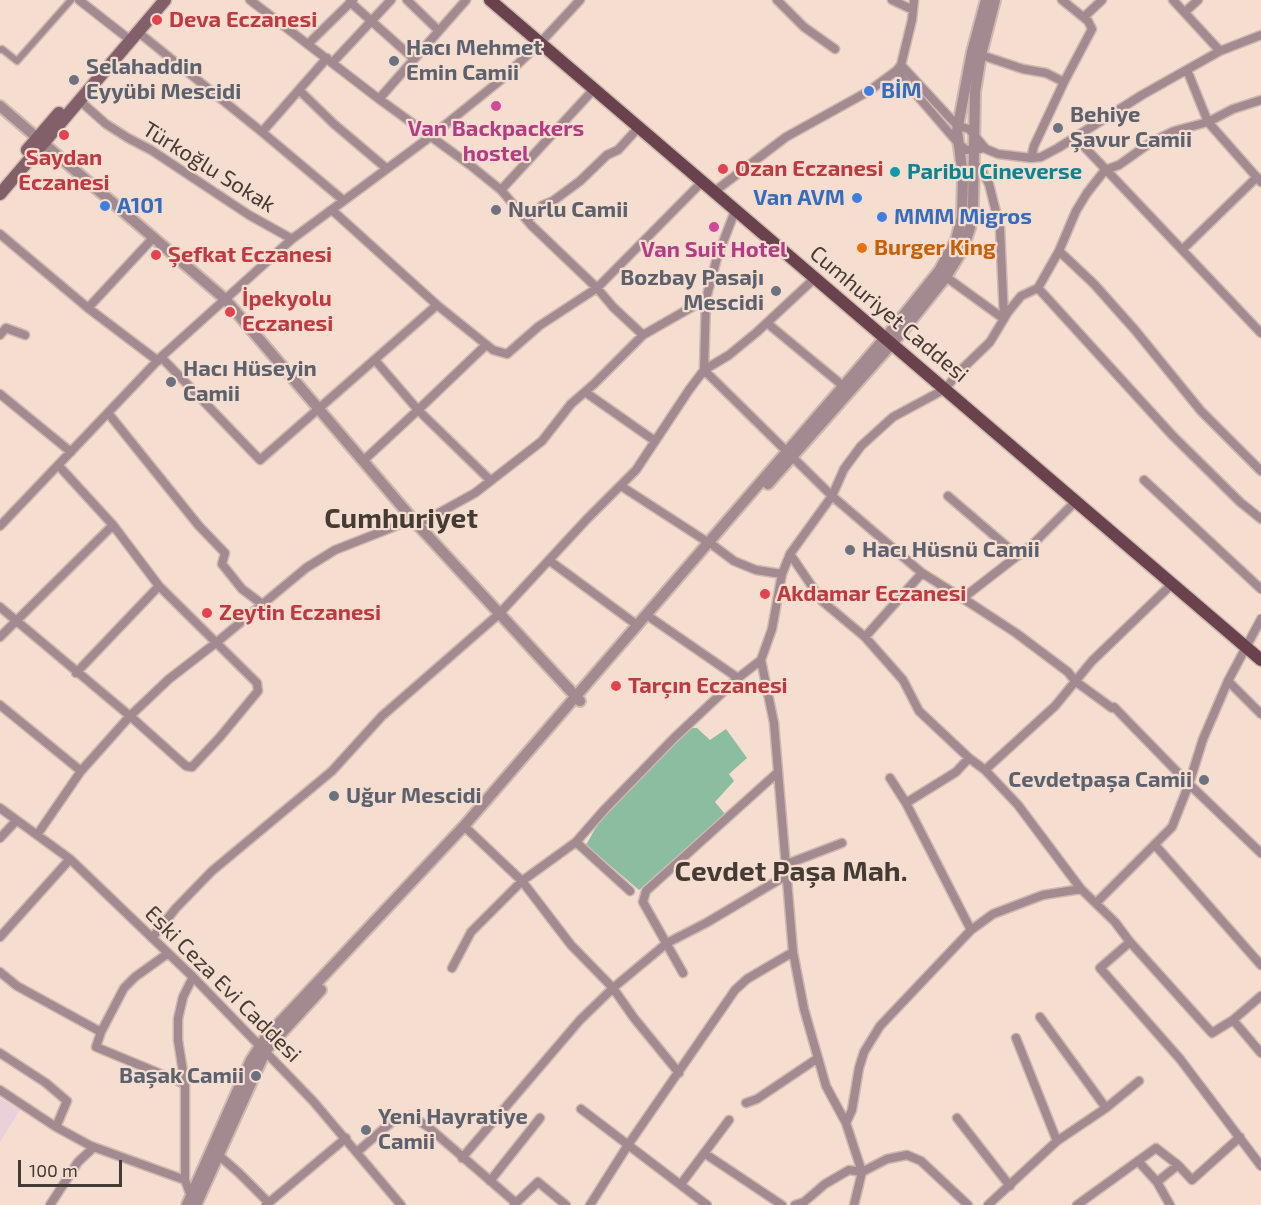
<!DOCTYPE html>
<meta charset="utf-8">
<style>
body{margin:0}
#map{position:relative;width:1261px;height:1205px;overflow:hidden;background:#f5ddd0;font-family:"Exo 2",sans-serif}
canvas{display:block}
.scale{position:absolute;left:18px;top:1160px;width:104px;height:27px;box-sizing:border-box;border:3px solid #443b35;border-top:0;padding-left:8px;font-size:18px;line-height:21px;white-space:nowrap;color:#443b35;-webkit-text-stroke:4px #f5ddd0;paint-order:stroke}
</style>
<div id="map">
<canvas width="1261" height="1205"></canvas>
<div class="scale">100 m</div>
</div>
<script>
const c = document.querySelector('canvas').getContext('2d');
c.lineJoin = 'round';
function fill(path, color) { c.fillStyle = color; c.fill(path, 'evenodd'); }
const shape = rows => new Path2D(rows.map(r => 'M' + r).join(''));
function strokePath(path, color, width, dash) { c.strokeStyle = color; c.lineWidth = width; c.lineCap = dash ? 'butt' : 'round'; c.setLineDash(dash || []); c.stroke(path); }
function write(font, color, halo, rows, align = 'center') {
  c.font = font + ' "Exo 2",sans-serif'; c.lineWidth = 4.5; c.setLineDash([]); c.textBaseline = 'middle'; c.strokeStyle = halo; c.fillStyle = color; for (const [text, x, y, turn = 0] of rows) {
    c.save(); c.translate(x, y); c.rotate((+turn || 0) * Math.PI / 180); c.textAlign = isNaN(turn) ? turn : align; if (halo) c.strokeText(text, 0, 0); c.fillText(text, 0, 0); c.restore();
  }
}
const education = shape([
 [0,1098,20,1110,0,1142]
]);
const green = shape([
 [692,728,697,728,710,740,726,729,747,758,729,774,734,781,715,802,725,814,639,890,586,845,595,829,607,812,668,748]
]);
const pedestrian = shape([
 [0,50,2,49,17,61,71,0]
]);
const minor = shape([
 [79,0,125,36],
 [250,0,379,99,470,165,501,190,531,225,597,288,702,182],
 [407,0,439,31],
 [777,0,804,27,835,49],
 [892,0,913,10],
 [1173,0,1220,51],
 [350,2,414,59],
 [1185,12,1198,0],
 [1084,17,1102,0],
 [138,32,262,132,343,200],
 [308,44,353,0],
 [981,55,1023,69,1046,73,1064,82],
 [333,62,391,0],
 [901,65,952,120,958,126,969,129,986,149,998,154,1031,158,1041,157,1058,148,1142,95,1220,51,1261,35],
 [1187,70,1208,122,1261,182],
 [896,71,958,143,966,150,980,149],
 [300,91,334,124,386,168],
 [379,99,466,0],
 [79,100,106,124,128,138,151,150,249,215,292,239],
 [262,132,327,58],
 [1075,137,1261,333],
 [1031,158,1034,146,1064,82,1092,29,1088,21,1062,0],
 [973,163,982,171,989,184,1000,228,1004,318],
 [719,188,786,137,869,91,896,71,901,65,912,20,914,0],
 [501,190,594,89],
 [735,211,717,258,706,299,704,370,832,496,922,573,970,603,1016,633,1068,672,1075,681,1112,708,1114,707,1189,784,1261,853],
 [527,220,543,205,553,201,580,181,607,155,618,150,639,127],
 [0,234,88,308,158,361],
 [1183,249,1257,177],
 [1059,251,1094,284,1135,330,1201,411,1261,471],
 [946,277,1004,319],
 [1038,288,1172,435,1240,502,1261,519],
 [88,308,154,237],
 [767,323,842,385],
 [0,335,6,328,25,335],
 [643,335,706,299],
 [161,357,260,460,437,305],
 [375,360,418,410,486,345],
 [950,383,961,370,990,342,1008,312,1021,296,1038,288,1059,251,1076,211,1087,193,1105,170,1119,165,1150,143,1174,131,1208,122,1233,109,1261,100],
 [585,392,655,441],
 [0,394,71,452],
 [108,413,199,526,225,553,222,564,242,589,262,604],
 [363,461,418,410,490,480],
 [1144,480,1261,589],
 [621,486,709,543],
 [948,496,1018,556],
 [0,526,161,357,292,239,430,137,502,79,541,42,580,0],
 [714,546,734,561,756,570,782,574],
 [790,554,822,601,865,637,903,680,919,711,969,758,985,770,1018,805,1081,889],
 [550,561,637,625],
 [963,598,1034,543,1076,501],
 [0,607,130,716,186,766,192,767,220,737,258,691,257,683,159,586,113,525,58,465],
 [651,618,738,678],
 [0,637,113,525],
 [865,637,922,573],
 [76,673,159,586],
 [1228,681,1261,714],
 [0,705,81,771],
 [985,770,1055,706,1092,661,1172,584],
 [890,778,906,803,971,930],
 [906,803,956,772,969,758],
 [0,808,70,859,193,977,313,1101,401,1205],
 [464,826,522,881,571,945,613,988,634,1018,679,1073],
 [37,835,81,771,130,716,169,679,217,642,306,568,335,550,401,524,426,520,475,493,542,441,571,404,594,384,643,335,613,307,597,288,539,326,507,354,493,350,437,305,332,210],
 [0,838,16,821],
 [576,842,630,891],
 [1155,845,1261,965],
 [787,864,842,843],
 [1096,903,1172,827,1189,784,1203,739,1228,681,1261,619],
 [0,937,70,859],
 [152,938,176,908,212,871,332,771,382,716,499,614,587,519,636,470,689,390,704,370,729,355,757,332,815,278],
 [1130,942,1100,968,1180,1059,1261,1166],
 [452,968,471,932,522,881,576,842,604,810,674,738,738,678,761,660],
 [0,972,17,986,101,1032,96,1047,185,1084],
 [683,973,643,902,646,891,777,773],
 [1040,1017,1106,1108],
 [1233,1020,1261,1053],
 [101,1032,124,988,135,977,167,954],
 [1016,1038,1057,1141],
 [0,1053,46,1083,67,1101,56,1127],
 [0,1090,56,1127,91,1146,185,1180],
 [746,1103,757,1099,818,1058],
 [581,1109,707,1205],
 [957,1118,1010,1186],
 [846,1123,852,1110,859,1068,864,1052,880,1026,971,930,993,914,1043,895,1081,889,1115,922,1130,942,1212,1033,1233,1020,1261,996],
 [215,1152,239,1173,269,1203],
 [357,1152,395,1119,411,1116,427,1126,516,1203],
 [704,1153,782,1205],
 [462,1158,580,1020,613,988,667,943,706,923,787,875],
 [1138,1161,1157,1182,1170,1205],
 [1178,1165,1192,1180,1240,1137],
 [490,1181,540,1118],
 [681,1184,729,1120],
 [191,1196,185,1180,185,1084,178,1040,178,1019,183,997,193,977],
 [50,1205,78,1162,94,1147],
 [266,1205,346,1138],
 [514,1205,538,1182,566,1205],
 [590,1205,628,1145,735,990,747,979,793,952],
 [795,1205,804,1202,825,1184,849,1170,862,1172,887,1159,907,1155,921,1161,968,1205],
 [854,1205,862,1172,846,1123,826,1086,804,1009,793,952,774,723,761,660,772,629,782,574,790,554,832,496,844,469,861,446,893,417,945,389],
 [988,1205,1057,1141,1106,1108,1139,1081],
 [1077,1205,1156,1148,1178,1165,1157,1182]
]);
const tertiary = shape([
 [0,106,225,299,416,523,580,701],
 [768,484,897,338,946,277,962,251,970,228,973,205,975,92,981,55,995,0],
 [187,1205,251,1060,266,1037,464,826,890,332,939,271,956,240,962,217,963,176,957,131,972,52,986,0],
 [196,1205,266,1050,321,990]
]);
const secondary = shape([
 [27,150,59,113],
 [0,194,165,0]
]);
const primary = shape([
 [490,0,1261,660]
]);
const markers = [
 [157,20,6,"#e0444e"],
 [394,61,6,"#6b7280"],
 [74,80,6,"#6b7280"],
 [869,91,6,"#3f7fe0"],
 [496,106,6,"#d1479c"],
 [1058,128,6,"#6b7280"],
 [64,135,6,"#e0444e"],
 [723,169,6,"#e0444e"],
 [895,172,6,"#0f9aa8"],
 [857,198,6,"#3f7fe0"],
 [105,206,6,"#3f7fe0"],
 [496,210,6,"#6b7280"],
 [882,217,6,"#3f7fe0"],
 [714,227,6,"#d1479c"],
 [862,248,6,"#e8710a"],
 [156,255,6,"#e0444e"],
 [776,291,6,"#6b7280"],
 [230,312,6,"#e0444e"],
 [171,382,6,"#6b7280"],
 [850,550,6,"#6b7280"],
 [765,594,6,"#e0444e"],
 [207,613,6,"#e0444e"],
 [616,686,6,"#e0444e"],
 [1204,780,6,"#6b7280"],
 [334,796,6,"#6b7280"],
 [256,1076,6,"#6b7280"],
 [366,1130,6,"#6b7280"]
];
const healthNames = [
 ["Deva Eczanesi",169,20],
 ["Saydan",64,158,"center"],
 ["Eczanesi",64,183,"center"],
 ["Ozan Eczanesi",735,169],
 ["Şefkat Eczanesi",168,255],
 ["İpekyolu",242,299],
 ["Eczanesi",242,324],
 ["Akdamar Eczanesi",777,594],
 ["Zeytin Eczanesi",219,613],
 ["Tarçın Eczanesi",628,686]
];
const worshipNames = [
 ["Hacı Mehmet",406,48],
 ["Emin Camii",406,73],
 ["Selahaddin",86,67],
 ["Eyyübi Mescidi",86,92],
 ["Behiye",1070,115],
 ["Şavur Camii",1070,140],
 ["Nurlu Camii",508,210],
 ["Bozbay Pasajı",764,278,"right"],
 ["Mescidi",764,303,"right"],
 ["Hacı Hüseyin",183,369],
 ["Camii",183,394],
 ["Hacı Hüsnü Camii",862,550],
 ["Cevdetpaşa Camii",1192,780,"right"],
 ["Uğur Mescidi",346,796],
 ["Başak Camii",244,1076,"right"],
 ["Yeni Hayratiye",378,1117],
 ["Camii",378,1142]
];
const shopNames = [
 ["BİM",881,91],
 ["Van AVM",845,198,"right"],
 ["A101",117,206],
 ["MMM Migros",894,217]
];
const hotelNames = [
 ["Van Backpackers",496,129],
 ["hostel",496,154],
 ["Van Suit Hotel",714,250]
];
const streetNames = [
 ["Türkoğlu Sokak",209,167,32],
 ["Cumhuriyet Caddesi",889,314,40],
 ["Eski Ceza Evi Caddesi",223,984,45]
];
const cultureNames = [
 ["Paribu Cineverse",907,172]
];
const foodNames = [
 ["Burger King",874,248]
];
const districtNames = [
 ["Cumhuriyet",401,519],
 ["Cevdet Paşa Mah.",791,872]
];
fill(education, '#ead1d9');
fill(green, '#8bbda1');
strokePath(pedestrian, '#ceb9ae', 9);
strokePath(minor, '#ceb9ae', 11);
strokePath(tertiary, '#ceb9ae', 14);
strokePath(secondary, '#ceb9ae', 15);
strokePath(primary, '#ceb9ae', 15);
strokePath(pedestrian, '#a28a90', 6);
strokePath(minor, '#a28a90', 8);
strokePath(tertiary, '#a28a90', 10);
strokePath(secondary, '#825f69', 12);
strokePath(primary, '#6a424d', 12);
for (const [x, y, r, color] of markers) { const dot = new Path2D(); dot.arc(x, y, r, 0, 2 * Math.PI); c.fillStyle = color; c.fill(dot); strokePath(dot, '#f5ddd0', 2); }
write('bold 22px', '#be3a42', '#f5ddd0', healthNames, 'left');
write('bold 22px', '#5b616d', '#f5ddd0', worshipNames, 'left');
write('bold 22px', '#366cbe', '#f5ddd0', shopNames, 'left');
write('bold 22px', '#b23c85', '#f5ddd0', hotelNames);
write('22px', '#443b35', '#f5ddd0', streetNames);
write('bold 22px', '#0d838f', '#f5ddd0', cultureNames, 'left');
write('bold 22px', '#c56008', '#f5ddd0', foodNames, 'left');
write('bold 28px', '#443b35', '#f5ddd0', districtNames);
</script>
